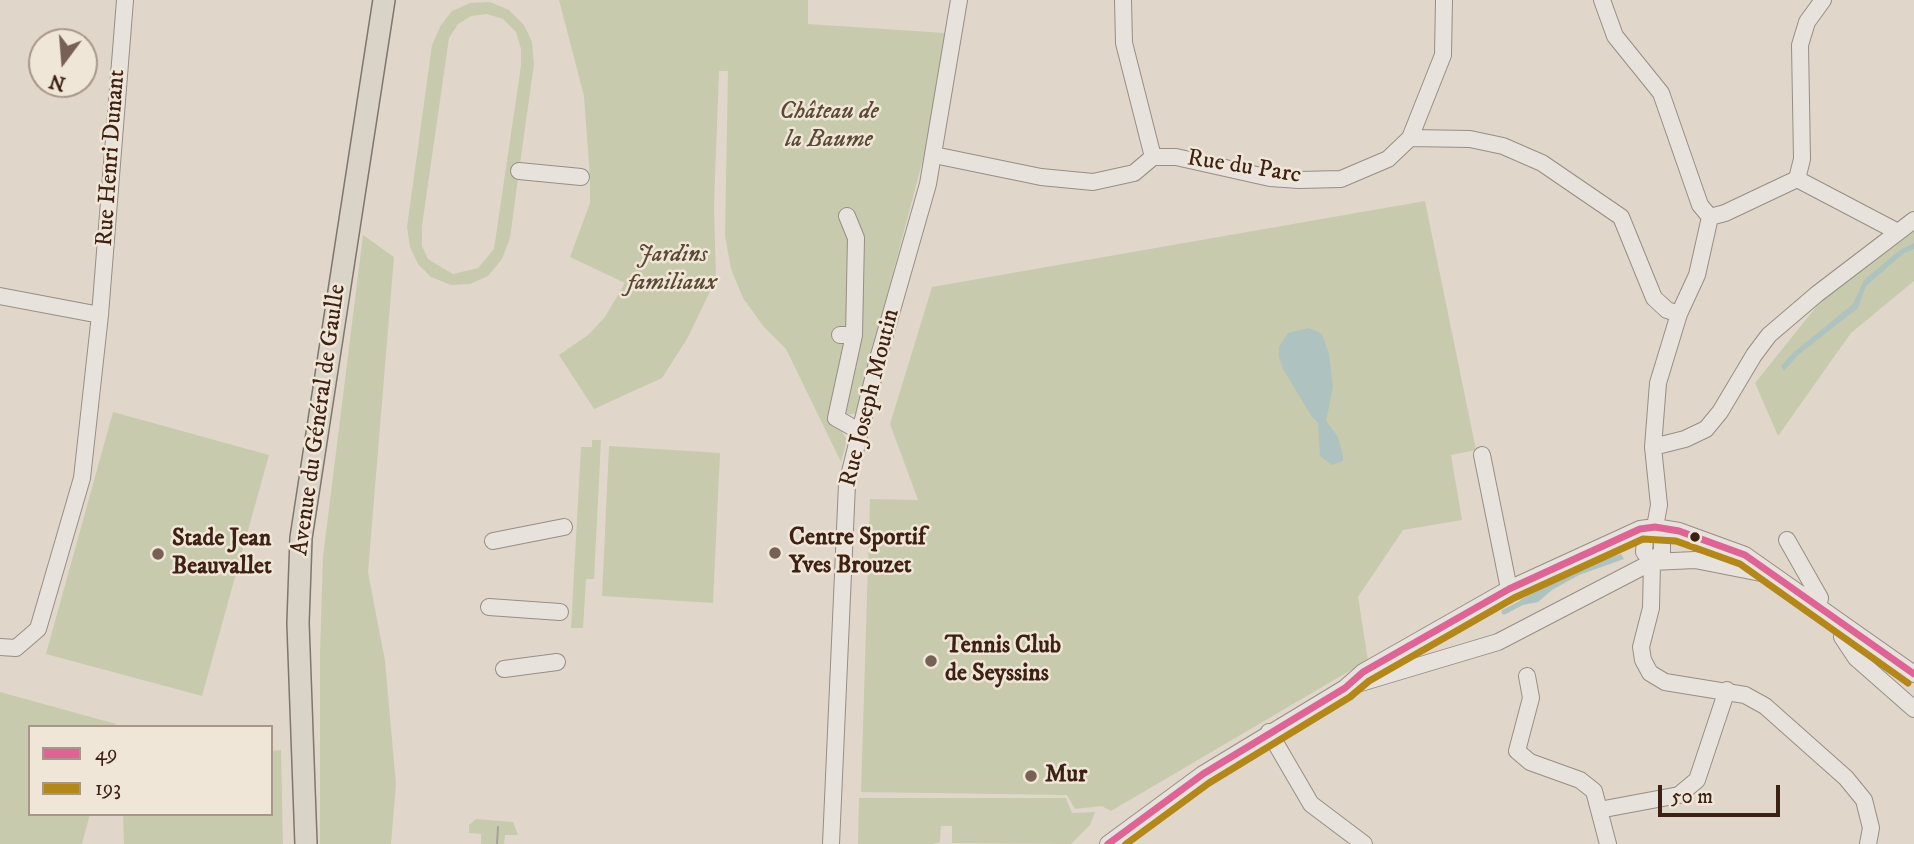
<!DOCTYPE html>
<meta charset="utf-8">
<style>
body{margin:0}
#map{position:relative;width:1914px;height:844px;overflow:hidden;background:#e0d7ca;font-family:"IM FELL DW Pica",serif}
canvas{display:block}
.legend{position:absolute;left:28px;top:725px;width:245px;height:91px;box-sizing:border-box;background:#f0e6d7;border:2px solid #a89789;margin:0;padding:9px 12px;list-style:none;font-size:21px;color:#3d2114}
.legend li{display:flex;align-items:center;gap:14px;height:35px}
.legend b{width:35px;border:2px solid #a89789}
.north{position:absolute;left:28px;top:28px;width:70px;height:70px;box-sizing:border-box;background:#f0e6d7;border:2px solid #a89789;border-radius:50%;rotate:196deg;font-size:19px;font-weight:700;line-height:28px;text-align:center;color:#3d2114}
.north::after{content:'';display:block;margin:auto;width:24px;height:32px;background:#766154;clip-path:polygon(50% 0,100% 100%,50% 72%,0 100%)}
.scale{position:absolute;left:1658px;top:785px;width:122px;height:32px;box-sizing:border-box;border:4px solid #3d2114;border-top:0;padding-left:9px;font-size:21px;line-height:24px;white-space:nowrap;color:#3d2114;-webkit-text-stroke:5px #f0e6d7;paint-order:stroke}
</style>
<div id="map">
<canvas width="1914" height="844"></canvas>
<ul class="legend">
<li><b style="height:9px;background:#de6495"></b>49</li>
<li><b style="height:9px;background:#b38719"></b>193</li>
</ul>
<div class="north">N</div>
<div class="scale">50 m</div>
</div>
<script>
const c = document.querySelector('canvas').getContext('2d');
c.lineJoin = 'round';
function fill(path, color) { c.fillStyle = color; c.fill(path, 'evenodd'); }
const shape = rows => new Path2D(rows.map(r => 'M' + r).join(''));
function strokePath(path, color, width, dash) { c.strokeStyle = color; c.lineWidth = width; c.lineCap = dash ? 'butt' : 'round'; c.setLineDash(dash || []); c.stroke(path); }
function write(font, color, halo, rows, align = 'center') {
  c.font = font + ' "IM FELL DW Pica",serif'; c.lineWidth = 5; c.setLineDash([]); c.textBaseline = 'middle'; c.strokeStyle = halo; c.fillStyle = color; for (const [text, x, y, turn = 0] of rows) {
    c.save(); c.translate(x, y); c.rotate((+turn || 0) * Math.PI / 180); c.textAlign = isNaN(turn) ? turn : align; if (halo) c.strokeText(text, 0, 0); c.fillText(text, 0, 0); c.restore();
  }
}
const green = shape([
 [559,0,808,0,808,24,945,33,928,140,856,413,847,415,842,432,847,440,841,462,786,349,764,327,743,298,731,269,725,236,728,71,719,71,714,205,716,279,687,339,662,378,594,409,559,355,588,335,605,317,625,283,570,257,590,203,590,177,584,96],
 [490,2,509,10,524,25,532,42,534,64,519,171,510,238,502,259,488,276,470,284,451,285,431,277,418,264,410,247,407,227,432,45,441,25,452,11,470,3],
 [487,14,503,19,516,32,521,49,521,66,494,249,478,268,453,274,428,259,422,246,422,226,449,38,458,24,471,16],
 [1425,201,1476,450,1451,455,1462,520,1403,530,1358,597,1368,660,1111,811,1102,806,1075,809,1067,795,861,792,870,499,918,500,890,424,932,287],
 [1914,229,1914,281,1851,333,1778,436,1755,383,1824,297],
 [363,235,394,257,368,572,385,661,396,784,391,844,320,844,320,653,323,557],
 [113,412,269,455,202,696,46,654],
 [592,440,601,440,594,579,586,579,583,628,571,628,581,447,592,447],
 [609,446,720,453,713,603,602,596],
 [0,692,116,724,115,727,30,727,30,814,90,814,82,844,0,844],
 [281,750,283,844,124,844,123,814,271,814,271,751],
 [859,798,1066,798,1072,813,1095,812,1090,825,1071,844,952,843,952,826,941,826,940,842,933,844,858,844],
 [476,819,513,822,518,835,505,835,504,844,481,844,481,834,469,833,469,825]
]);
const water = shape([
 [1914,243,1914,249,1904,253,1866,286,1858,308,1798,355,1784,371,1781,366,1793,353,1853,304,1864,280,1900,250],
 [1309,328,1322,334,1329,354,1333,387,1326,421,1338,437,1343,456,1343,461,1332,465,1320,456,1318,423,1310,414,1283,369,1279,357,1279,347,1288,333],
 [1621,554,1624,559,1579,575,1552,590,1538,602,1523,605,1520,600,1586,565]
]);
const stream = shape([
 [1504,612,1527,600]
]);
const minor = shape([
 [1123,0,1124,43,1153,157],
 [1602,0,1615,36,1661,93,1700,205,1710,217,1697,275,1679,314,1658,383,1653,447,1659,505,1655,527,1645,538,1644,552,1652,562],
 [1410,138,1443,55,1444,0],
 [934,155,1041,177,1093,182,1134,173,1153,157,1176,157,1270,178,1299,180,1341,179,1388,159,1410,138,1470,139,1503,146,1542,163,1621,217,1654,298,1667,310,1679,314],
 [519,171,581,177],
 [1797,179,1802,159,1800,45,1807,22,1823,0],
 [1797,179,1898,232],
 [1710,217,1725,213,1797,179],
 [0,296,100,315],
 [840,335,854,335,856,238,847,216],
 [854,335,836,418,859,431],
 [1653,447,1685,439,1706,429,1720,412,1754,355,1769,335,1817,294,1914,220],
 [1482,455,1509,589],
 [1787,540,1820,598,1818,608],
 [493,541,564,527],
 [1652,562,1651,608,1641,647,1643,660,1650,673,1665,682,1745,695,1765,706,1846,778,1864,800,1871,828,1868,844],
 [1652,562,1662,552,1662,536,1655,527],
 [489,607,560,612],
 [1845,628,1842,637,1856,658,1914,709],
 [0,647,16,648,38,629,82,478,100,315,125,0],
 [504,669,557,662],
 [1527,676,1531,698,1517,751,1530,762,1580,780,1594,791,1608,844],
 [1354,685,1498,642,1652,562,1695,560,1766,574],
 [1269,732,1311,804,1364,844],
 [1599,810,1679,795,1697,780,1727,690],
 [831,844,847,484,878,359,928,184,959,0],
 [1108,844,1203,774,1345,688,1363,672,1509,589,1640,529,1655,527,1679,531,1745,555,1914,674]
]);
const major = shape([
 [306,844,298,623,301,538,384,0]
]);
const tram = shape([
 [497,844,498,827]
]);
const bus1 = shape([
 [1108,844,1203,774,1345,688,1363,672,1509,589,1640,529,1655,527,1679,531,1745,555,1914,674]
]);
const bus2 = shape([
 [1126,844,1209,783,1350,697,1369,681,1514,598,1643,539,1676,541,1740,564,1908,683]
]);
const markers = [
 [1695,537,6,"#3d2114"],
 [775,553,7,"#766154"],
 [158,554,7,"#766154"],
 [931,661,7,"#766154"],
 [1031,776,7,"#766154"]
];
const parkNames = [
 ["Château de",829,113],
 ["la Baume",829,141],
 ["Jardins",672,256],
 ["familiaux",672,284]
];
const streetNames = [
 ["Rue Henri Dunant",112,158,-86],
 ["Rue du Parc",1244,168,9],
 ["Rue Joseph Moutin",871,398,-76],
 ["Avenue du Général de Gaulle",320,420,-82]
];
const poiNames = [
 ["Centre Sportif",789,539],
 ["Yves Brouzet",789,567],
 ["Stade Jean",172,540],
 ["Beauvallet",172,568],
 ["Tennis Club",945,647],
 ["de Seyssins",945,675],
 ["Mur",1045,776]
];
fill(green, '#c7caad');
fill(water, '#aec2bf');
strokePath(stream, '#aec2bf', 5);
strokePath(minor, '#978e85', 18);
strokePath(major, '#7f766d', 24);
strokePath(minor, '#e7e2dc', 16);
strokePath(major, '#dad3c7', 21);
strokePath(tram, '#a8a19b', 2);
strokePath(bus1, '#de6495', 7);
strokePath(bus2, '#b38719', 7);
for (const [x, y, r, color] of markers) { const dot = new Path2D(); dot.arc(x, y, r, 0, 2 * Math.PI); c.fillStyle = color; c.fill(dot); strokePath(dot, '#f0e6d7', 2.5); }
write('italic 24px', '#5a4934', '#f0e6d7', parkNames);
write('24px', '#3d2114', '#f0e6d7', streetNames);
write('bold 24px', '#3d2114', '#f0e6d7', poiNames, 'left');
</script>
